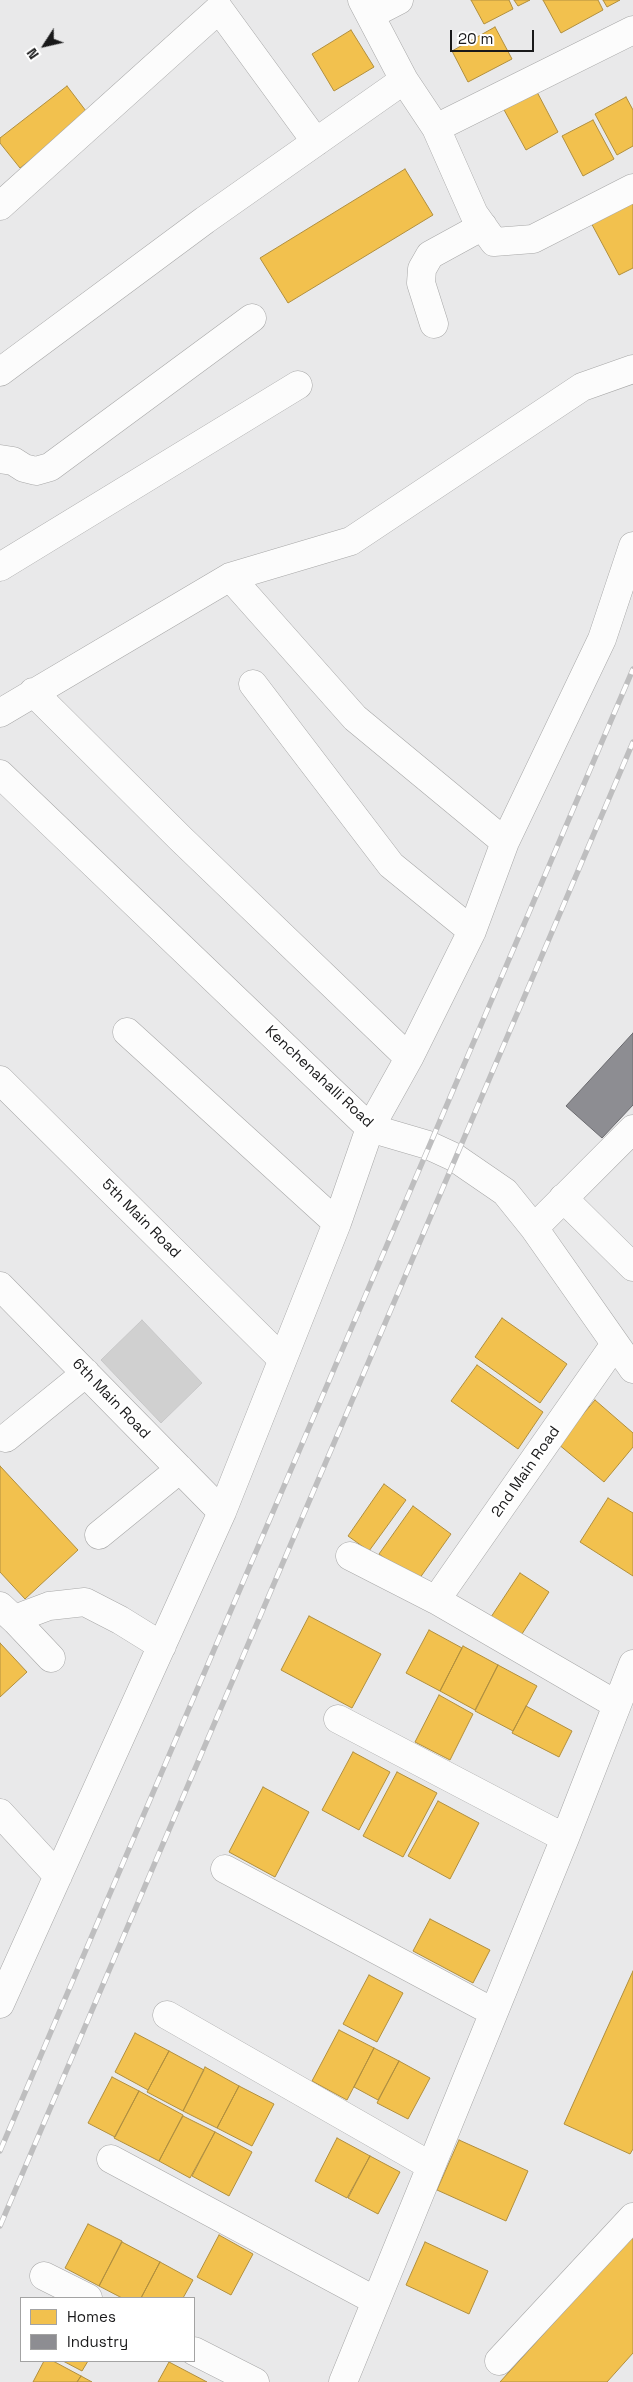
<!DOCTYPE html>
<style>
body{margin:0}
#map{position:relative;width:633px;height:2382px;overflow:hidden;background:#e9e9ea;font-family:"Space Grotesk",sans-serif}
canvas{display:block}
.legend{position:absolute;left:20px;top:2297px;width:175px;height:65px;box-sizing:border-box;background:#fff;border:1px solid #a3a3a3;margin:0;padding:6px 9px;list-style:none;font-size:15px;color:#19191a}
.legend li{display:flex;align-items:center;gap:10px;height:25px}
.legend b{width:25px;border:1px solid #a3a3a3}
.north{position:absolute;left:20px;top:20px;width:50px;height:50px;-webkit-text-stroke:4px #fff;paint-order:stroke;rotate:235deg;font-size:14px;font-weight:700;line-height:20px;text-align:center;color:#19191a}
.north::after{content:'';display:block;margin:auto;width:18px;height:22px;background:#19191a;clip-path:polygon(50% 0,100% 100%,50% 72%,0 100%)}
.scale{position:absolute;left:450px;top:30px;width:84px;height:22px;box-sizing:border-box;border:2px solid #19191a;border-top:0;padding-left:6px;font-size:15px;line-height:18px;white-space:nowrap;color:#19191a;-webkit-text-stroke:4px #fff;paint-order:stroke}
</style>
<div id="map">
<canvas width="633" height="2382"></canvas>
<ul class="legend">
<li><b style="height:14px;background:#f2c14e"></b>Homes</li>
<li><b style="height:14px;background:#8d8d92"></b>Industry</li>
</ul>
<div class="north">N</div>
<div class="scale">20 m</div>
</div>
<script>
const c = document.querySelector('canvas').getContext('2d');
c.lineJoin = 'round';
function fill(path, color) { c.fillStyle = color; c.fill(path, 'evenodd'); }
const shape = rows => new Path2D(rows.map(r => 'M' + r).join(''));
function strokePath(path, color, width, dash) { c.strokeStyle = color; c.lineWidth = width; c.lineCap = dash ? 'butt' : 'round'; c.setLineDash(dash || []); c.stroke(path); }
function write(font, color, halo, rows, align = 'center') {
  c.font = font + ' "Space Grotesk",sans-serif'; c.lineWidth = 5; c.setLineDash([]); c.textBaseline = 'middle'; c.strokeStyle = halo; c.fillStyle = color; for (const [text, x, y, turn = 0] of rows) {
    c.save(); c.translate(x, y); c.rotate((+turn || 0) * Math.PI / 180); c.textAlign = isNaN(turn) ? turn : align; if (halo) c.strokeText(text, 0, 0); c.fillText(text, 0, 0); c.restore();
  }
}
const homes = shape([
 [471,0,509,0,513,9,484,24,471,0],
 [514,0,530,0,518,6,514,0],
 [543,0,598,0,603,10,561,33,543,0],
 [603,0,620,0,607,7,603,0],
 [495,27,512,59,468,82,452,51,495,27],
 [351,30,374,67,334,91,312,54,351,30],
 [67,86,89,115,20,168,0,143,0,138,67,86],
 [536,90,558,132,526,150,503,108,536,90],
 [626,97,633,110,633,146,617,155,595,114,626,97],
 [593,120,614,159,583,176,562,136,593,120],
 [405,169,433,215,288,303,260,258,405,169],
 [633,195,633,268,619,275,589,219,633,195],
 [502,1318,567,1364,540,1403,475,1357,502,1318],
 [477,1365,543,1412,518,1449,451,1401,477,1365],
 [595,1400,633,1433,633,1447,604,1482,558,1444,595,1400],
 [0,1466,78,1550,25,1599,0,1572,0,1466],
 [384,1484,406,1500,369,1551,348,1536,384,1484],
 [608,1498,633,1513,633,1576,580,1542,608,1498],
 [413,1506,451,1534,417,1582,379,1554,413,1506],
 [520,1573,549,1592,520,1637,491,1617,520,1573],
 [309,1616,381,1654,352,1708,281,1670,309,1616],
 [429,1630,462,1648,440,1691,406,1673,429,1630],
 [0,1643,27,1672,0,1697,0,1643],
 [463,1646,498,1665,475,1710,440,1691,463,1646],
 [498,1665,537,1686,513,1731,475,1711,498,1665],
 [439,1695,473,1714,450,1760,415,1742,439,1695],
 [526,1706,572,1731,559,1757,512,1733,526,1706],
 [353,1752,390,1772,359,1830,322,1810,353,1752],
 [397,1772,437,1793,403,1857,363,1836,397,1772],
 [263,1787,309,1812,275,1877,229,1852,263,1787],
 [438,1801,479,1823,450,1879,408,1856,438,1801],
 [430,1919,490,1950,473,1983,413,1951,430,1919],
 [633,1971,633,2149,630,2154,564,2124,633,1971],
 [369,1975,403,1993,377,2042,343,2024,369,1975],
 [339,2030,374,2048,347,2100,312,2081,339,2030],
 [135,2033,169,2051,148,2090,115,2072,135,2033],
 [374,2048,399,2061,378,2100,354,2087,374,2048],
 [169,2051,204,2070,183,2111,147,2092,169,2051],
 [399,2061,430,2078,408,2119,377,2103,399,2061],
 [205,2067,239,2086,217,2128,183,2111,205,2067],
 [112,2077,139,2091,115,2137,88,2123,112,2077],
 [239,2086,274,2104,252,2146,217,2128,239,2086],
 [139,2091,183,2115,159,2161,114,2138,139,2091],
 [183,2116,215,2132,190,2178,159,2161,183,2116],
 [215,2132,252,2152,229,2196,192,2176,215,2132],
 [337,2138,370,2156,347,2198,315,2181,337,2138],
 [459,2140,528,2171,506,2221,437,2190,459,2140],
 [370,2156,400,2172,378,2214,348,2198,370,2156],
 [88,2224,122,2241,99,2286,65,2268,88,2224],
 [219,2235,253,2254,231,2295,197,2277,219,2235],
 [633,2235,633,2353,607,2382,500,2382,633,2235],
 [122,2242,160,2262,141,2298,122,2298,99,2286,122,2242],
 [425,2242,488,2271,469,2314,406,2285,425,2242],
 [160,2262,193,2280,183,2298,141,2298,160,2262],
 [44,2361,53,2361,81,2376,77,2382,33,2382,44,2361],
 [63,2361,88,2361,82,2371,63,2361],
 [169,2362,207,2382,158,2382,169,2362],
 [81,2376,92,2382,77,2382,81,2376]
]);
const industry = shape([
 [633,1033,633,1105,602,1138,566,1106,633,1033]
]);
const building = shape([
 [142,1320,202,1383,161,1423,101,1360,142,1320]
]);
const minor = shape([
 [370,15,399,0],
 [404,80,436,128,633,30],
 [436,128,474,214,494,242,533,239,633,188],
 [0,206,219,9,316,142],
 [434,324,421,283,422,269,430,255,483,226],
 [0,372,205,220,404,80,362,0],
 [0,459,13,461,24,468,36,471,50,467,252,318],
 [0,567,298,385],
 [230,577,355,718,505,842],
 [253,684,391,865,472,931],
 [33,692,181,839,409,1058],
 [0,713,230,577,351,541,582,387,633,369],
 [0,774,370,1128,428,1145,454,1157,505,1192,534,1228,633,1369],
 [127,1032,337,1223],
 [0,1080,282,1359],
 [563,1198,633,1267],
 [534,1228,633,1129],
 [0,1286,222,1512],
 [6,1438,86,1373],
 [99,1535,180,1469],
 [350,1556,436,1600,617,1705],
 [436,1600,615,1344],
 [0,1606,16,1621,25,1615,49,1606,85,1602,120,1620,162,1646],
 [16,1621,51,1658],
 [338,1719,565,1838],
 [0,1813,58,1876],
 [225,1869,493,2012],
 [0,2004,222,1512,337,1223,370,1128,409,1058,472,931,505,842,602,639,633,546],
 [167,2015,431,2166],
 [111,2159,376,2301],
 [44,2276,88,2298],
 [194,2351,255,2382],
 [499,2361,633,2217],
 [343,2382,565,1838,633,1664]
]);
const rail = shape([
 [0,2151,633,669],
 [0,2226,633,742]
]);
const streetNames = [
 ["Kenchenahalli Road",319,1077,43],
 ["5th Main Road",141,1219,45],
 ["6th Main Road",111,1399,46],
 ["2nd Main Road",526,1472,-55]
];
fill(homes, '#f2c14e');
strokePath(homes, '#b18f3e', 1);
fill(industry, '#8d8d92');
strokePath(industry, '#6a6a6e', 1);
fill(building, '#d0d0d0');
strokePath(building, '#c7c7c8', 1);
strokePath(minor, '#a7a7a7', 29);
strokePath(minor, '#fcfcfc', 28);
strokePath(rail, '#bebebf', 5.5);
strokePath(rail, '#fff', 4, [11]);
write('15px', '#19191a', '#fff', streetNames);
</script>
